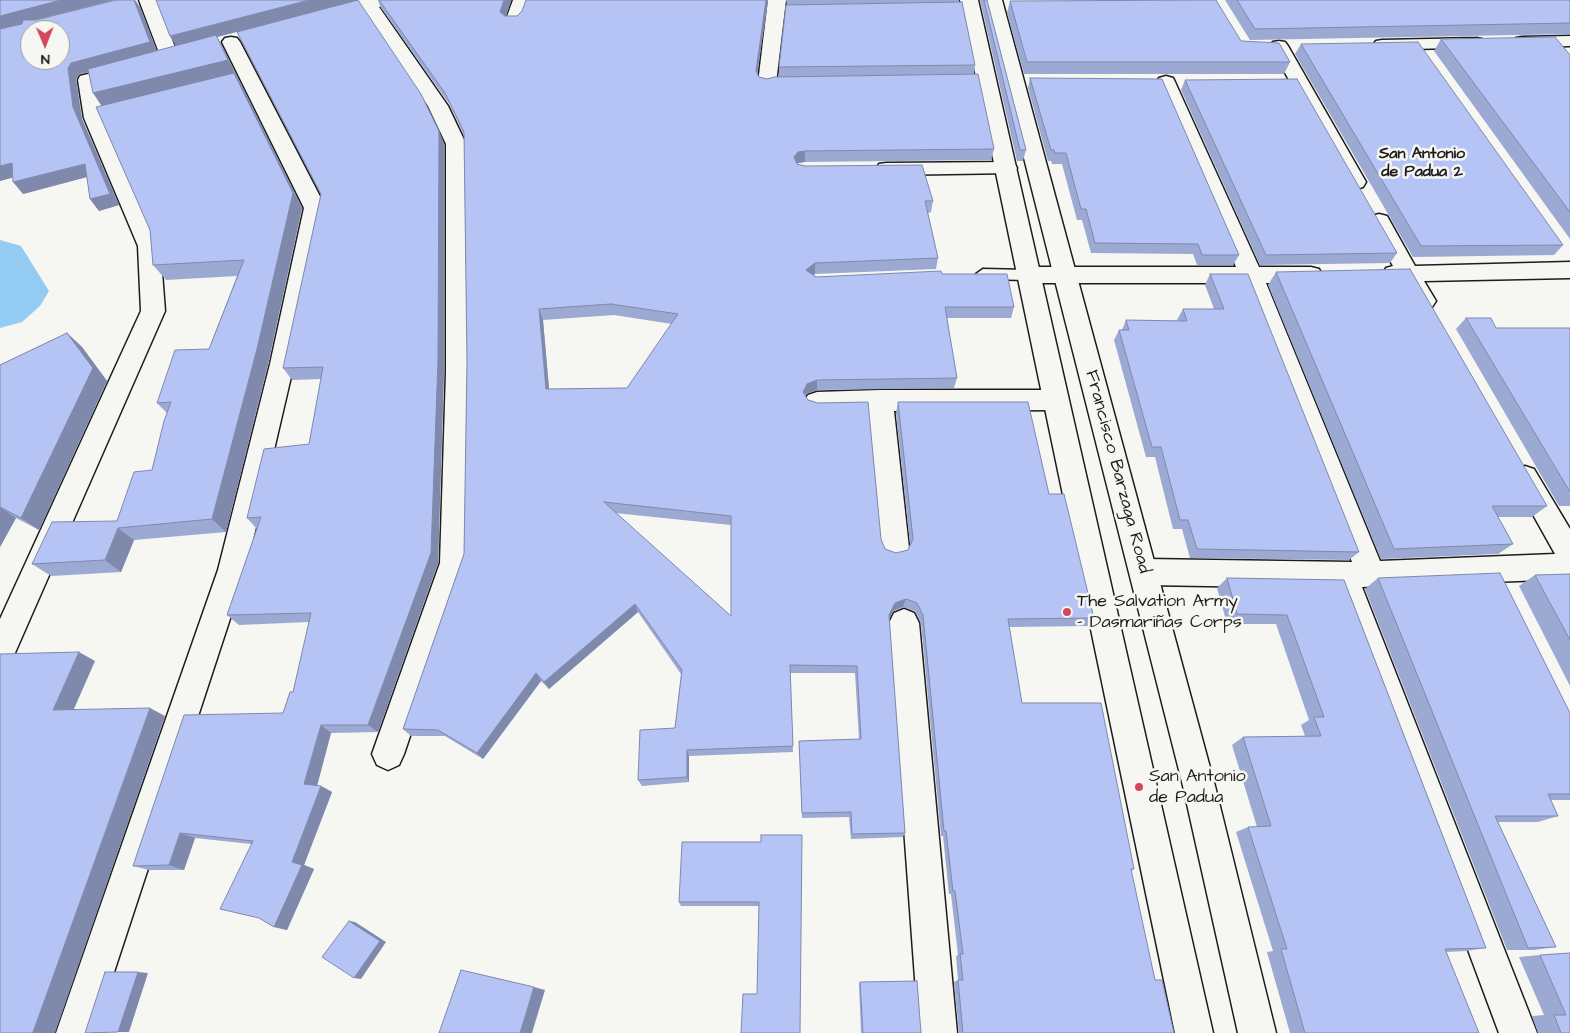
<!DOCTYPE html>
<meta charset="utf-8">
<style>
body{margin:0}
#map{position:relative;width:1570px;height:1033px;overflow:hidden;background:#f6f6f2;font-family:"Architects Daughter",sans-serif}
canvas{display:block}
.north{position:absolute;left:20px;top:20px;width:50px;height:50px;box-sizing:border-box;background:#f6f6f2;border:1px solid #9f9f9c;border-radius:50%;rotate:179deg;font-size:14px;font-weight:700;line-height:20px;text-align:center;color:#1c1c1c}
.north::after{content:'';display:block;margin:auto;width:18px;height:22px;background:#d1495b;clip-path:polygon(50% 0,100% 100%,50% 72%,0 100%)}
</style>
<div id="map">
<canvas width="1570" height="1033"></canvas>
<div class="north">N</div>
</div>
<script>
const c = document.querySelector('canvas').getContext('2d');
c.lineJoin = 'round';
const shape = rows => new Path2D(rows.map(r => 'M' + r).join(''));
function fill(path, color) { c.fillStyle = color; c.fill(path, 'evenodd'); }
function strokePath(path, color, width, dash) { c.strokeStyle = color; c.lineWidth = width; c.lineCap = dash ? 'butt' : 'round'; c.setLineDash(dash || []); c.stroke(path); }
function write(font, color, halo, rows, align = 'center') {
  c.font = font + ' "Architects Daughter",sans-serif'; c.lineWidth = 5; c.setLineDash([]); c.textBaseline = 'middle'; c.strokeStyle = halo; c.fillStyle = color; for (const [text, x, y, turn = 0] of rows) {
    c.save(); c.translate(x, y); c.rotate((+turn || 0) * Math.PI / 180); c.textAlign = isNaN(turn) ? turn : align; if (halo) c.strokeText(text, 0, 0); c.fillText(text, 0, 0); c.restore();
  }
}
const river = shape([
 [0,240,21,246,49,291,40,306,22,322,0,328,0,240]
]);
const lane = shape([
 [983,269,1028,270,1035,275,1028,280,983,279,976,274,983,269]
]);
const street = shape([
 [139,0,157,0,179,58,176,62,164,62,161,58,139,0],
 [356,0,394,0,391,4,379,7,448,106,466,144,470,372,468,563,404,754,399,765,388,770,377,765,372,754,440,563,446,372,446,144,428,106,364,11,326,22,320,21,317,17,320,13,358,2,356,0],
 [513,0,531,0,523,22,520,26,514,27,508,26,505,22,513,0],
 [768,0,786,0,776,83,774,87,767,89,760,87,758,83,768,0],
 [1570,36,1570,46,1522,47,1516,46,1513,42,1516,38,1522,37,1570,36],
 [231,37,237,38,240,42,326,208,294,364,246,570,94,1033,56,1033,218,570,270,364,304,208,222,42,225,38,231,37],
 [1476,38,1482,39,1485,43,1482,47,1382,50,1376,49,1373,45,1376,41,1382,40,1476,38],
 [1279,41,1285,42,1288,46,1366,182,1363,187,1356,189,1349,187,1346,182,1270,46,1273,42,1279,41],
 [127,64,134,66,136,70,134,74,97,83,104,118,160,246,165,311,11,662,0,666,0,619,141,311,138,246,84,118,78,80,80,76,127,64],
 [1166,76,1173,78,1175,82,1259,267,1311,267,1319,269,1322,275,1319,281,1311,283,1266,283,1380,561,1555,554,1512,477,1516,469,1525,466,1534,469,1570,529,1570,579,1362,587,1537,1033,1499,1033,1333,588,1145,585,1135,581,1131,572,1135,563,1145,559,1352,562,1243,283,1028,283,1020,281,1017,275,1020,269,1028,267,1236,267,1157,82,1159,78,1166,76],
 [1007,162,1014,163,1017,168,1014,173,886,175,879,174,876,169,879,164,886,163,1007,162],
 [1379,214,1387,216,1415,266,1570,262,1570,278,1424,281,1436,301,1432,307,1424,309,1416,307,1402,282,1386,280,1383,274,1386,268,1393,266,1368,221,1371,216,1379,214],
 [880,390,1055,390,1064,393,1068,400,1064,407,1055,410,894,411,909,548,905,557,895,560,885,557,881,548,868,411,817,412,808,409,804,402,808,395,817,392,880,390],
 [904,609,914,613,919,623,957,1033,919,1033,889,623,894,613,904,609]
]);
const secondary = shape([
 [960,0,978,0,1213,1033,1175,1033,960,0],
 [984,0,1002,0,1215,786,1276,1033,1238,1033,1183,786,984,0]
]);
const wall = shape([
 [0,0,114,0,35,20,140,7,157,51,355,1,217,37,243,88,302,208,268,364,226,532,134,540,121,572,51,576,32,564,117,521,152,470,167,413,157,403,209,349,237,276,166,280,153,265,150,230,89,72,80,74,76,79,82,119,119,205,99,211,90,199,87,177,23,194,13,177,0,181],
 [378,0,511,0,506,16,517,16,522,11,526,0,768,0,757,74,759,77,767,79,779,77,779,67,787,5,786,0,959,0,959,2,975,65,974,74,994,149,991,160,805,162,798,163,797,164,933,201,931,212,928,213,938,258,936,269,815,274,814,275,816,277,942,274,1014,307,1011,318,947,318,957,378,954,388,817,390,806,394,805,396,881,539,885,549,896,553,908,550,910,544,896,413,898,402,1049,494,1094,618,1088,626,1009,627,1022,703,1134,869,1131,871,1155,980,1174,1033,959,1033,954,982,958,980,956,956,958,955,951,894,949,894,943,836,941,836,921,623,915,611,903,607,893,611,889,619,905,833,903,837,851,839,849,817,802,818,799,741,859,739,855,673,790,673,793,752,689,756,689,782,642,786,638,780,675,728,681,674,638,612,549,689,541,681,483,759,445,736,411,736,403,729,464,554,467,361,464,135,450,105,381,8],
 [614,315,672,324,627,388,549,389,543,320],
 [615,513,731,525,731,616],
 [980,0,987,0,1026,150,1023,161,1017,161],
 [1225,0,1570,0,1570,34,1250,40],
 [1010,1,1241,41,1290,62,1284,74,1024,74,1007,13],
 [1441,39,1570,55,1570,239,1434,51],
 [1301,44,1563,245,1554,255,1413,257,1295,54],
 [1030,78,1239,255,1233,265,1197,265,1193,254,1091,253,1082,220,1077,220,1062,164,1052,164,1051,161,1048,161,1028,88],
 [1185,80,1397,253,1390,263,1260,265,1181,90],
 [439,131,444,144,444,372,438,563,378,732,331,733,317,785,321,786,332,792,304,865,314,869,287,930,274,927,251,844,195,838,184,870,149,870,133,866,283,713,293,692,309,622,239,625,227,615,257,529,247,518,309,444,321,379,292,380,283,368],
 [1276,272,1547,506,1532,517,1498,517,1513,544,1498,554,1381,559,1268,285],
 [1210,274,1359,552,1349,560,1190,558,1182,529,1173,529,1155,457,1146,457,1114,340,1119,330,1122,330,1126,320,1178,321,1177,320,1183,309,1214,309,1205,285],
 [1466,318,1496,328,1570,328,1570,506,1559,506,1456,329],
 [67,333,82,347,107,381,39,530,16,518,0,547,0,365],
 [1570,574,1570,686,1519,586,1535,575],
 [1227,578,1344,580,1486,948,1466,951,1446,952,1479,1033,1290,1033,1267,952,1273,951,1236,832,1248,827,1257,827,1232,745,1243,737,1305,736,1301,725,1309,720,1276,624,1227,624,1217,588],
 [1378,578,1570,713,1570,800,1551,800,1558,816,1538,822,1498,822,1556,947,1534,950,1507,950,1365,589],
 [761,842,757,994,759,906,681,906,679,902],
 [1570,953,1570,1033,1538,1033,1532,1016,1544,1015,1519,957,1540,955],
 [860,982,921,1033,861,1033,859,984]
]);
const shadedWall = shape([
 [61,0,114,0,0,29,0,16],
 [134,0,135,0,140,7,158,54,80,74,76,79,82,119,119,205,99,211,90,199,110,194,73,107,68,68,71,63],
 [309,0,355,0,355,1,217,37,243,88,302,208,268,364,226,532,212,519,293,193,103,108,93,93,177,48,170,36],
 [504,0,511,0,504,23,500,12],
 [766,0,768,0,756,83,756,71],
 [439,131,444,144,444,372,438,563,378,732,368,725],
 [805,151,805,162,798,163,793,169,794,157,798,152],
 [12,163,22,175,0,181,0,166],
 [85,164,94,175,23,194,13,182],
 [815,263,815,274,806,281,806,270],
 [539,309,543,320,550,400,546,389],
 [67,333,82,347,107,381,39,530,21,518],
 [817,380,817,390,806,394,802,403,803,392,807,384],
 [0,507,16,518,0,547],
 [118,528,134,540,121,572,105,560],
 [906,599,903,607,893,611,887,623,889,615,895,603],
 [635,604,638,612,549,689,544,682],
 [79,652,95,661,70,718,53,710],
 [536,673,541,681,483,759,477,753],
 [150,708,165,716,55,1033,33,1033,33,1032],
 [321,725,331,733,316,790,304,784],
 [687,750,689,756,689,782,687,777],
 [321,786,332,792,304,865,314,869,287,930,274,927,292,862],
 [180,833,195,838,184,870,169,865],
 [349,921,355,922,386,942,361,979,354,978],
 [138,972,148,973,129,1032,118,1032],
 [534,987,545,990,532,1033,520,1033]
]);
const building = shape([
 [0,0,61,0,0,16,0,0],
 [116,0,134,0,150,42,71,63,68,68,73,107,110,194,90,199,85,164,13,182,12,163,0,166,0,29,22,24,23,20,36,20,116,0],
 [30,30,60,30,60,60,30,60,30,30],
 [156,0,309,0,170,36,156,0],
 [358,0,421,94,439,131,438,360,431,553,368,725,321,725,304,784,321,786,292,862,302,865,274,927,259,918,220,909,253,841,180,833,169,865,133,866,184,715,283,713,290,692,293,692,311,613,227,615,261,517,247,518,264,449,309,444,323,367,283,368,321,194,237,32,358,0],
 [379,0,504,0,500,12,505,16,517,16,522,11,526,0,766,0,756,71,759,77,767,79,774,77,978,74,994,149,805,151,798,152,794,157,797,164,805,166,922,165,933,201,925,201,938,258,815,263,806,270,816,277,941,271,942,274,1007,274,1014,307,945,307,957,378,817,380,807,384,803,392,808,400,818,403,868,402,881,539,885,549,896,553,908,550,913,539,898,402,1028,402,1049,494,1064,494,1094,618,1008,619,1022,703,1101,703,1134,869,1131,869,1155,980,1162,980,1174,1033,963,1033,958,980,963,980,960,954,963,954,955,891,953,891,946,831,944,831,923,615,917,603,906,599,895,603,889,615,905,833,852,834,851,812,802,813,799,741,861,739,857,666,790,665,793,746,687,750,687,777,638,780,640,730,675,728,682,670,635,604,544,682,536,673,477,753,438,730,403,729,464,554,467,361,464,132,445,93,379,0],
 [611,304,678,314,627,388,546,389,539,309,611,304],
 [604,502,731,516,731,616,604,502],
 [984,0,987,0,1026,150,1020,150,984,0],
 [1216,0,1241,41,1279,43,1290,62,1027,62,1010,1,1216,0],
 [1237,0,1570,0,1570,23,1255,29,1237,0],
 [962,2,975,65,779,67,786,5,962,2],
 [216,35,228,60,93,93,88,69,216,35],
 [1555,37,1570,55,1570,212,1441,39,1555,37],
 [1418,42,1563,245,1421,246,1301,44,1418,42],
 [234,73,293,193,257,349,212,519,118,528,105,560,32,564,52,522,117,521,134,472,152,470,164,421,171,402,157,403,175,350,209,349,244,260,153,265,150,230,96,107,234,73],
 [1030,78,1162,79,1239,255,1202,255,1198,244,1095,243,1086,209,1081,209,1066,153,1055,153,1054,150,1051,150,1030,78],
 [1297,79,1397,253,1266,255,1185,80,1297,79],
 [1410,269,1547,506,1492,506,1513,544,1394,549,1276,272,1410,269],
 [1210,274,1248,274,1359,552,1197,549,1188,520,1180,520,1161,447,1152,447,1119,330,1129,330,1126,320,1187,321,1183,309,1224,309,1210,274],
 [1466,318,1491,318,1496,328,1570,328,1570,492,1466,318],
 [67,333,93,368,21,518,0,507,0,365,67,333],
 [1500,573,1570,713,1570,794,1548,794,1558,816,1495,816,1556,947,1528,948,1378,578,1500,573],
 [1570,574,1570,640,1535,575,1570,574],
 [1227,578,1344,580,1486,948,1445,949,1479,1033,1305,1033,1281,949,1287,949,1248,827,1271,826,1243,737,1321,736,1314,717,1324,717,1287,615,1237,614,1227,578],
 [79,652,53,710,150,708,33,1032,33,1033,0,1033,0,654,79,652],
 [761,835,802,835,800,1033,741,1033,743,994,757,994,759,902,679,902,682,842,761,842,761,835],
 [349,921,380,941,354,978,322,957,349,921],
 [1570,953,1570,1033,1561,1033,1554,1015,1566,1015,1540,955,1570,953],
 [461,970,534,987,520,1033,439,1033,461,970],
 [105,972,138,972,118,1032,85,1033,105,972],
 [917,981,921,1033,863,1033,860,982,917,981]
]);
const markers = [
 [1067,612,5,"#d1495b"],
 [1139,787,5,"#d1495b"]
];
const farNeighbourhoodnames = [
 ["San Antonio",1422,155],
 ["de Padua 2",1422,173]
];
const streetNames = [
 ["Francisco Barzaga Road",1117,472,75]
];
const poiNames = [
 ["The Salvation Army",1077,602],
 ["- Dasmariñas Corps",1077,623],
 ["San Antonio",1149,777],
 ["de Padua",1149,798]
];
fill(river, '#94cbf3');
strokePath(lane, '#1c1c1c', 3);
strokePath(street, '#1c1c1c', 3);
strokePath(secondary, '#1c1c1c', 3);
fill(lane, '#f6f6f2');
fill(street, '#f6f6f2');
fill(secondary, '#f6f6f2');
fill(wall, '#9ca9d3');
fill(shadedWall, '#7f89ac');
fill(building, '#b5c4f5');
strokePath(building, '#7f89ac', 1);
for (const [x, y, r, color] of markers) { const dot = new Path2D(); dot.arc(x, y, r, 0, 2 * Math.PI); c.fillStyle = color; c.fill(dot); strokePath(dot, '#f6f6f2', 2); }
write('bold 16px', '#1c1c1c', '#f6f6f2', farNeighbourhoodnames);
write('18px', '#1c1c1c', '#f6f6f2', streetNames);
write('18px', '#1c1c1c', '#f6f6f2', poiNames, 'left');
</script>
